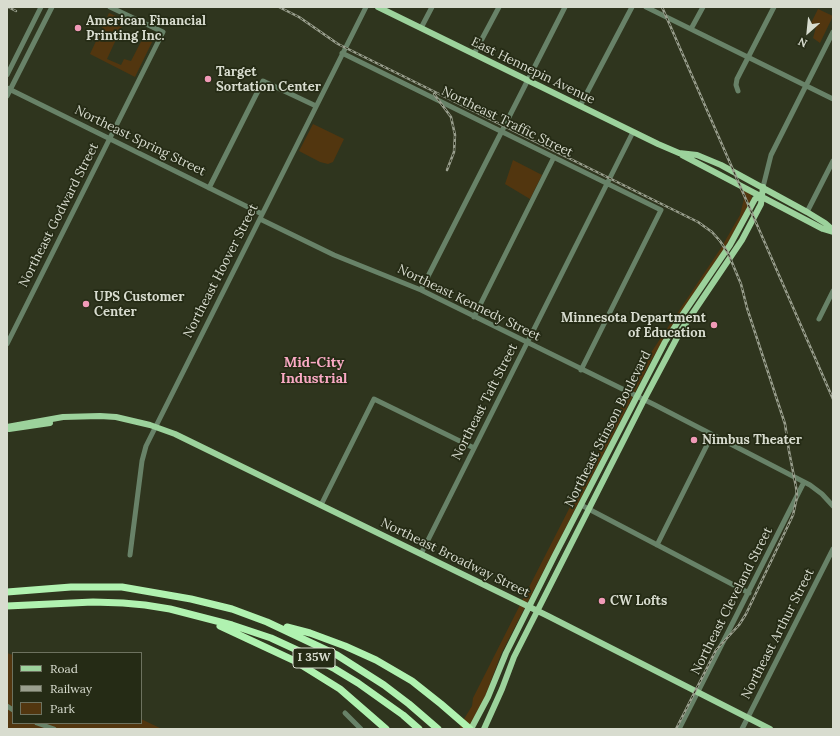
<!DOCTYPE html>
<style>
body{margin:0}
#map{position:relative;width:840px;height:736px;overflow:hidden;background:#2f351e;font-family:Lora,serif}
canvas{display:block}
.frame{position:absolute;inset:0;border:8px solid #d8dccf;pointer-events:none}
.legend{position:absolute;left:12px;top:652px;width:130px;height:72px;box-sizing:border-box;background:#252b15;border:1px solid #6d725f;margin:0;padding:5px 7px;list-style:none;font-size:12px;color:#d8dccf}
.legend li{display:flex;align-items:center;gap:8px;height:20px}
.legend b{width:20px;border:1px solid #6d725f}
.north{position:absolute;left:788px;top:12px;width:40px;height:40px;-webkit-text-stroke:3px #252b15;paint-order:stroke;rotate:207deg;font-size:11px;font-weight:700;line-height:16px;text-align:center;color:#d8dccf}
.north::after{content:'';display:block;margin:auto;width:14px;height:18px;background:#d8dccf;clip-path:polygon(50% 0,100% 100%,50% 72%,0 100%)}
</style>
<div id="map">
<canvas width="840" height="736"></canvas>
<div class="frame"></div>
<ul class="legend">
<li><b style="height:5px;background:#9cd29c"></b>Road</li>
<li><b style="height:5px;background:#9a9f8e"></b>Railway</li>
<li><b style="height:11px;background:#52360f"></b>Park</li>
</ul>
<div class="north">N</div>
</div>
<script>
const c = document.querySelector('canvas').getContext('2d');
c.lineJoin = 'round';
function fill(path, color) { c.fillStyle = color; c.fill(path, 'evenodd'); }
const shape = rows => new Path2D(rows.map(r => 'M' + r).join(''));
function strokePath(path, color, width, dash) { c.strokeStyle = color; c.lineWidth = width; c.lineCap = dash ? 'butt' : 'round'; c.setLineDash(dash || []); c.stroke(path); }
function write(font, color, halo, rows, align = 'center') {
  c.font = font + ' Lora,serif'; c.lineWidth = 3.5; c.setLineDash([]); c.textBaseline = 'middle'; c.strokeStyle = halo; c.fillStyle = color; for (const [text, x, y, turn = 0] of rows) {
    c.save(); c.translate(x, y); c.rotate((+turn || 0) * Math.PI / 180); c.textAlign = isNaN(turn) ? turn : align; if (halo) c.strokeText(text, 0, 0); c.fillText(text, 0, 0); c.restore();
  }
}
const green = shape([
 [818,9,833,16,820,43,813,38,816,27,811,23],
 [109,13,125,20,107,59,121,65,124,59,131,61,147,30,155,36,135,77,90,54],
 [313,124,344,139,333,162,328,164,320,162,299,151],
 [513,160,542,175,530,199,505,184],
 [740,188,751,194,752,198,733,236,652,359,501,654,485,697,468,729,459,729,464,719,472,706,473,698,524,597,642,366,721,248,740,215,744,199,740,190],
 [7,653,13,655,13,723,141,723,141,719,162,729,7,729]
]);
const minor = shape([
 [646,7,833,99],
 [421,28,432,7],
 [691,29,703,7],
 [342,53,661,210,581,370],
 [474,54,499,7],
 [7,75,41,7],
 [7,88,262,214],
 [738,91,736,85,737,79,774,7],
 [7,96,52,7],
 [580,106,632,7],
 [763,187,771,155,833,32],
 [209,188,263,81,316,106],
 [807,212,833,161],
 [260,219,334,255,421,290,655,405,810,485,822,494,833,506],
 [421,290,565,7],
 [474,317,554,157],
 [819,319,833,291],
 [7,344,163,32,110,7],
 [321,505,374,399,474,448],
 [581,505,749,593],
 [657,545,712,435],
 [421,554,633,132],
 [130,555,142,461,146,446,366,7],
 [7,706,13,710],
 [345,713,361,729],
 [37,723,54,729],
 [679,729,804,482],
 [742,729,833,549]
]);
const major = shape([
 [378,7,658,144,679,153,697,155,721,165,807,212,825,223,833,230],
 [682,155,823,229,833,232],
 [7,427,63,417,100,416,116,417,150,425,175,434,548,616,770,729],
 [9,429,50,423],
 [471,729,488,697,506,653,555,555,665,342,681,317,730,245,755,199,761,196],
 [484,729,502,689,514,657,644,400,680,332,742,240,761,204,763,187]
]);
const highway = shape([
 [7,592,71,587,122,587,191,599,232,609,267,622,337,655,384,685,409,704,438,729],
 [7,606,93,602,123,603,145,605,170,609,232,625,271,638,310,656,335,669,358,683,403,715,419,729],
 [220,626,295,661,340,689,386,729],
 [287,627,310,633,345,646,376,660,412,681,441,704,470,729]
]);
const rail = shape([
 [8,7,16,11],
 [279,7,299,17,338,44,698,222,712,232,720,241,728,253,741,284,747,308,785,424,789,451,796,487,797,497,793,515,746,614,739,625,716,650,676,729],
 [662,7,833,399],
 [434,94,451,117,455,135,454,152,447,170]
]);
const markers = [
 [78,28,4,"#f09ab7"],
 [208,79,4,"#f09ab7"],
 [86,304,4,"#f09ab7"],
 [714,325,4,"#f09ab7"],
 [694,440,4,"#f09ab7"],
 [602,601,4,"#f09ab7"]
];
const shields = [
 [314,658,42]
];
const shieldNames = [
 ["I 35W",314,658]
];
const poiNames = [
 ["American Financial",86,21],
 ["Printing Inc.",86,36],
 ["Target",216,72],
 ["Sortation Center",216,87],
 ["UPS Customer",94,297],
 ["Center",94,312],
 ["Minnesota Department",706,318,"right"],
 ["of Education",706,333,"right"],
 ["Nimbus Theater",702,440],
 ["CW Lofts",610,601]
];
const streetNames = [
 ["East Hennepin Avenue",533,71,26],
 ["Northeast Traffic Street",507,122,26],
 ["Northeast Spring Street",140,141,26],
 ["Northeast Godward Street",59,215,-63],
 ["Northeast Hoover Street",221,271,-63],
 ["Northeast Kennedy Street",469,303,26],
 ["Northeast Taft Street",485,402,-63],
 ["Northeast Stinson Boulevard",608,429,-63],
 ["Northeast Broadway Street",455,558,26],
 ["Northeast Cleveland Street",732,601,-63],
 ["Northeast Arthur Street",778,634,-63]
];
const neighbourhoodNames = [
 ["Mid-City",314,363],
 ["Industrial",314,379]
];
fill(green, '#52360f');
strokePath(minor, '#688268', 5);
strokePath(major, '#9cd29c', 6);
strokePath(highway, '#b0f2b0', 7);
strokePath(rail, '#9a9f8e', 2.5);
strokePath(rail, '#252b15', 1, [3]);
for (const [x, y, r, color] of markers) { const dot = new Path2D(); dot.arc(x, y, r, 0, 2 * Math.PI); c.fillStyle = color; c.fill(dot); strokePath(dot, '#252b15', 1.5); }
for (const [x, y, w] of shields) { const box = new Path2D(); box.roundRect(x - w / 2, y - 10, w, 20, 3); c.fillStyle = '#252b15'; c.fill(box); strokePath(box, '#d8dccf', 1); }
write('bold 12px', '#d8dccf', null, shieldNames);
write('bold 13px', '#d8dccf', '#252b15', poiNames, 'left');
write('13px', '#d8dccf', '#252b15', streetNames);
write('bold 14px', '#f9a9c4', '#252b15', neighbourhoodNames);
</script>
